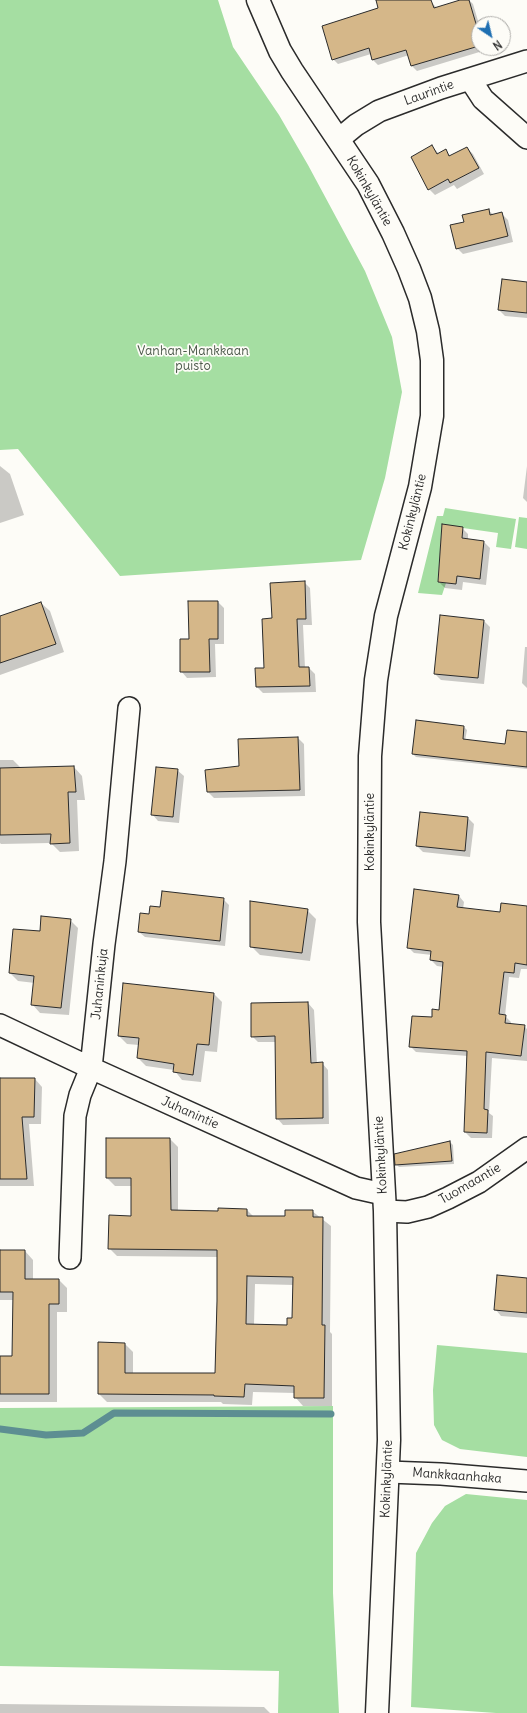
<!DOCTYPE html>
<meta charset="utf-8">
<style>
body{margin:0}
#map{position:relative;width:527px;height:1713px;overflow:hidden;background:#fdfcf7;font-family:Delius,sans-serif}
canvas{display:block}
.north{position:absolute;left:471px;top:16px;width:40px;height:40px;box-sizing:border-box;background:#fdfcf7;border:1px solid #a9a8a5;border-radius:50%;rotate:145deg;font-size:11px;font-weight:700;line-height:16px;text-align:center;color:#2b2b2b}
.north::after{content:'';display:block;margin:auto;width:14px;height:18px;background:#1f6fb2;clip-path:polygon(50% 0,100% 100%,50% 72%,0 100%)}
</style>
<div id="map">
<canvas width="527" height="1713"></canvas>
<div class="north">N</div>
</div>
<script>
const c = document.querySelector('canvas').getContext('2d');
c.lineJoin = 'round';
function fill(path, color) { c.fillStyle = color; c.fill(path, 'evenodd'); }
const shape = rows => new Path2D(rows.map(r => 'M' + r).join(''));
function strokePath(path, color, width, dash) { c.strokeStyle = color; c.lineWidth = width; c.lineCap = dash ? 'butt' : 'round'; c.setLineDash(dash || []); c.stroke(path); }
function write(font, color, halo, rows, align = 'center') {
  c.font = font + ' Delius,sans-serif'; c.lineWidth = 3.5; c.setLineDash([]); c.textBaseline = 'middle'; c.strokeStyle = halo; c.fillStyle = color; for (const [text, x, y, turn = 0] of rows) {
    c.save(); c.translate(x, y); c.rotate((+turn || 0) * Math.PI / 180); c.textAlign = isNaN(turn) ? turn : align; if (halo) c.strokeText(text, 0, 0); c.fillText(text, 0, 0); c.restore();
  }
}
const green = shape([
 [0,0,218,0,233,47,279,115,308,165,365,271,392,337,402,392,385,478,361,560,120,576,18,449,0,450],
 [445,508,516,519,511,549,496,547,498,533,442,525,438,582,446,583,442,595,418,593,437,516,443,516],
 [519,517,527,518,527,549,515,547],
 [437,1345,527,1353,527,1457,460,1449,442,1440,434,1425,433,1390],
 [333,1406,333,1593,339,1713,278,1713,279,1671,0,1666,0,1408],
 [466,1494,527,1500,527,1713,496,1713,411,1707,416,1553,432,1523,445,1506]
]);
const shadow = shape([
 [377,0,410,0,432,3,437,8,463,0,469,0,473,4,479,24,479,48,486,48,486,50,417,71,412,66,409,55,378,65,373,60,371,54,338,64,333,59,379,8],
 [432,146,439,154,445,151,451,156,467,148,473,154,484,174,457,189,454,185,435,195,429,189],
 [488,210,494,215,502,214,508,220,513,242,463,254,457,248,465,222],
 [527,283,527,318,505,316,499,310],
 [0,466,10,474,24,515,0,523],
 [527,466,527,502,523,498],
 [462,528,468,534,468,540,484,542,490,548,486,585,463,582,462,590,445,588,439,582],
 [304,582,310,588,312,625,303,625,305,668,309,668,315,674,316,692,263,693,257,687,256,669,265,669,273,619],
 [218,602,224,608,224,644,215,644,216,677,187,678,181,671,190,640],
 [41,603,50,611,64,652,0,675,0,617],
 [484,621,490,627,484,684,441,680,435,674],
 [525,647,527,647,527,688,522,683],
 [464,727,467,730,465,741,506,745,527,733,527,769,416,757,413,754],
 [298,738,304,744,305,796,214,798,208,792,240,767],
 [0,760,13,760,22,769,74,767,82,776,85,800,77,800,79,851,60,852,51,843,1,844,0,843],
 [177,770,184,776,179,823,158,821,152,814],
 [421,813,468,818,474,824,470,857,423,852,417,846],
 [459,896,464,902,463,909,501,913,527,907,527,969,521,969,519,978,509,977,505,1016,511,1022,511,1025,524,1026,527,1029,527,1061,492,1058,489,1113,493,1116,492,1138,471,1138,465,1132,468,1056,416,1052,410,1046,440,1011,444,967,437,966,431,960,432,955,414,953,408,947],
 [223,899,229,905,225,946,145,937,139,932,150,915,161,908],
 [307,910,316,919,310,961,260,955,251,946],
 [70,920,78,928,69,1015,40,1013,32,1004,35,983,18,981,10,973,41,932],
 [214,994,222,1002,217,1052,205,1051,201,1082,182,1080,174,1070,146,1066,138,1058,139,1045,127,1044,119,1036],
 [308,1003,314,1010,317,1064,322,1063,328,1070,329,1124,283,1125,277,1118,276,1042,258,1042,252,1036],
 [0,1079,35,1079,42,1087,41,1124,29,1124,34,1186,0,1186],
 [170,1139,178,1147,178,1211,219,1212,247,1210,254,1217,286,1217,312,1211,331,1226,330,1332,332,1334,332,1406,303,1406,295,1397,295,1393,253,1392,252,1405,223,1404,221,1402,107,1402,99,1394,99,1343,125,1344,133,1352,133,1374,215,1374,218,1257,117,1256,109,1248,132,1217,132,1186,115,1186,107,1178],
 [255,1284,294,1285,293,1319,288,1326,254,1325],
 [450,1142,453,1145,454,1164,399,1167,396,1164],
 [0,1251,25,1251,33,1260,33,1280,59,1280,67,1288,67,1312,57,1312,57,1402,0,1402,0,1357,13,1357,13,1300,0,1300],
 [527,1279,527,1318,501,1316,495,1309],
 [0,1704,264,1707,270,1713,0,1713]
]);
const stream = shape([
 [0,1429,46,1435,83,1433,114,1413,331,1414]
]);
const building = shape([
 [376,0,431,0,434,8,460,0,469,0,479,34,479,46,411,66,406,50,372,60,369,48,332,60,322,26,378,8,376,0],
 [432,145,437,154,446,149,449,156,467,147,479,168,450,183,448,179,428,190,411,157,432,145],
 [489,209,490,215,502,212,508,236,456,249,450,225,464,222,462,215,489,209],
 [502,279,527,282,527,313,498,310,502,279],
 [442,524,463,527,462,538,484,541,480,579,457,576,456,584,438,582,442,524],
 [305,581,306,619,297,619,299,667,309,667,310,686,256,687,255,668,264,668,262,619,272,618,270,583,305,581],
 [188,601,218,601,218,639,209,639,210,672,180,672,180,639,189,639,188,601],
 [41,602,56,644,0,663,0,616,41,602],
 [440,615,484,620,478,678,434,674,440,615],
 [416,720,464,726,463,739,505,744,507,730,527,732,527,767,412,754,416,720],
 [298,737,300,790,207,792,205,770,239,766,238,739,298,737],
 [74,766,76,792,68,792,70,843,50,844,51,834,0,835,0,768,74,766],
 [156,767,178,769,173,817,151,815,156,767],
 [420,812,468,817,465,851,416,846,420,812],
 [414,889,459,895,457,907,500,912,501,903,527,906,527,965,515,963,514,973,504,972,499,1014,506,1015,505,1023,525,1025,521,1056,486,1052,484,1109,488,1110,487,1133,464,1132,467,1051,409,1047,412,1016,432,1017,432,1009,439,1010,443,962,430,960,431,951,407,948,414,889],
 [162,891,224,898,220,941,138,932,140,913,149,914,150,906,160,907,162,891],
 [250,901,308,909,302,953,250,947,250,901],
 [41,916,71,919,61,1008,31,1005,34,976,9,973,13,929,40,931,41,916],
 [123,983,214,993,209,1045,197,1044,193,1075,173,1072,174,1064,137,1058,139,1038,118,1036,123,983],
 [308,1002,311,1063,323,1062,323,1118,276,1119,275,1036,251,1037,251,1003,308,1002],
 [0,1078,35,1078,34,1117,22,1117,27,1179,0,1179,0,1078],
 [106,1138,170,1138,171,1210,218,1211,218,1208,247,1209,247,1216,285,1216,285,1210,313,1210,313,1217,323,1217,322,1325,325,1325,324,1398,294,1398,294,1386,245,1384,244,1397,214,1396,214,1395,98,1394,98,1342,125,1343,125,1373,215,1373,217,1301,217,1250,108,1249,109,1215,131,1216,131,1178,106,1178,106,1138],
 [247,1276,293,1277,292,1318,287,1318,287,1325,246,1324,247,1276],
 [450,1141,452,1161,395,1165,394,1154,450,1141],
 [0,1250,25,1250,25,1279,59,1279,59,1304,49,1304,49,1394,0,1394,0,1356,12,1356,13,1292,0,1292,0,1250],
 [497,1275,527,1278,527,1313,494,1310,497,1275]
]);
const street = shape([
 [470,79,483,99,527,138],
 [339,139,356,125,379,111,441,88,527,61],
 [0,1025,91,1068,356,1188,383,1194],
 [385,1211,407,1212,428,1207,448,1198,479,1182,527,1148],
 [70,1258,75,1116,80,1095,91,1068,104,944,115,861,129,708],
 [388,1472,441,1474,527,1481]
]);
const secondary = shape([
 [258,0,280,51,292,71,368,184,393,233,409,269,420,298,428,331,432,360,432,416,420,487,386,616,376,680,370,756,369,922,385,1211,389,1440,377,1713]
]);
const streetNames = [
 ["Laurintie",429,93,-20],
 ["Kokinkyläntie",369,191,60],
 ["Kokinkyläntie",413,512,-76],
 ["Kokinkyläntie",370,832,-90],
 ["Juhaninkuja",100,984,-84],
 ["Juhanintie",190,1113,24],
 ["Kokinkyläntie",381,1155,-93],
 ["Tuomaantie",470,1184,-30],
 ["Mankkaanhaka",457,1476,4],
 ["Kokinkyläntie",387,1479,-88]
];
const parkNames = [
 ["Vanhan-Mankkaan",193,351],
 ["puisto",193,366]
];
fill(green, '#a5dea2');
fill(shadow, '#0003');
strokePath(stream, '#5d8e92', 7);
fill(building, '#d5b789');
strokePath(building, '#2b2b2b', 1);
strokePath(street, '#2b2b2b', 24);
strokePath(secondary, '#2b2b2b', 25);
strokePath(street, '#fdfcf7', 21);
strokePath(secondary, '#fdfcf7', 22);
write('13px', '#2b2b2b', '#fdfcf7', streetNames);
write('13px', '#4a5849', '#fdfcf7', parkNames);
</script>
